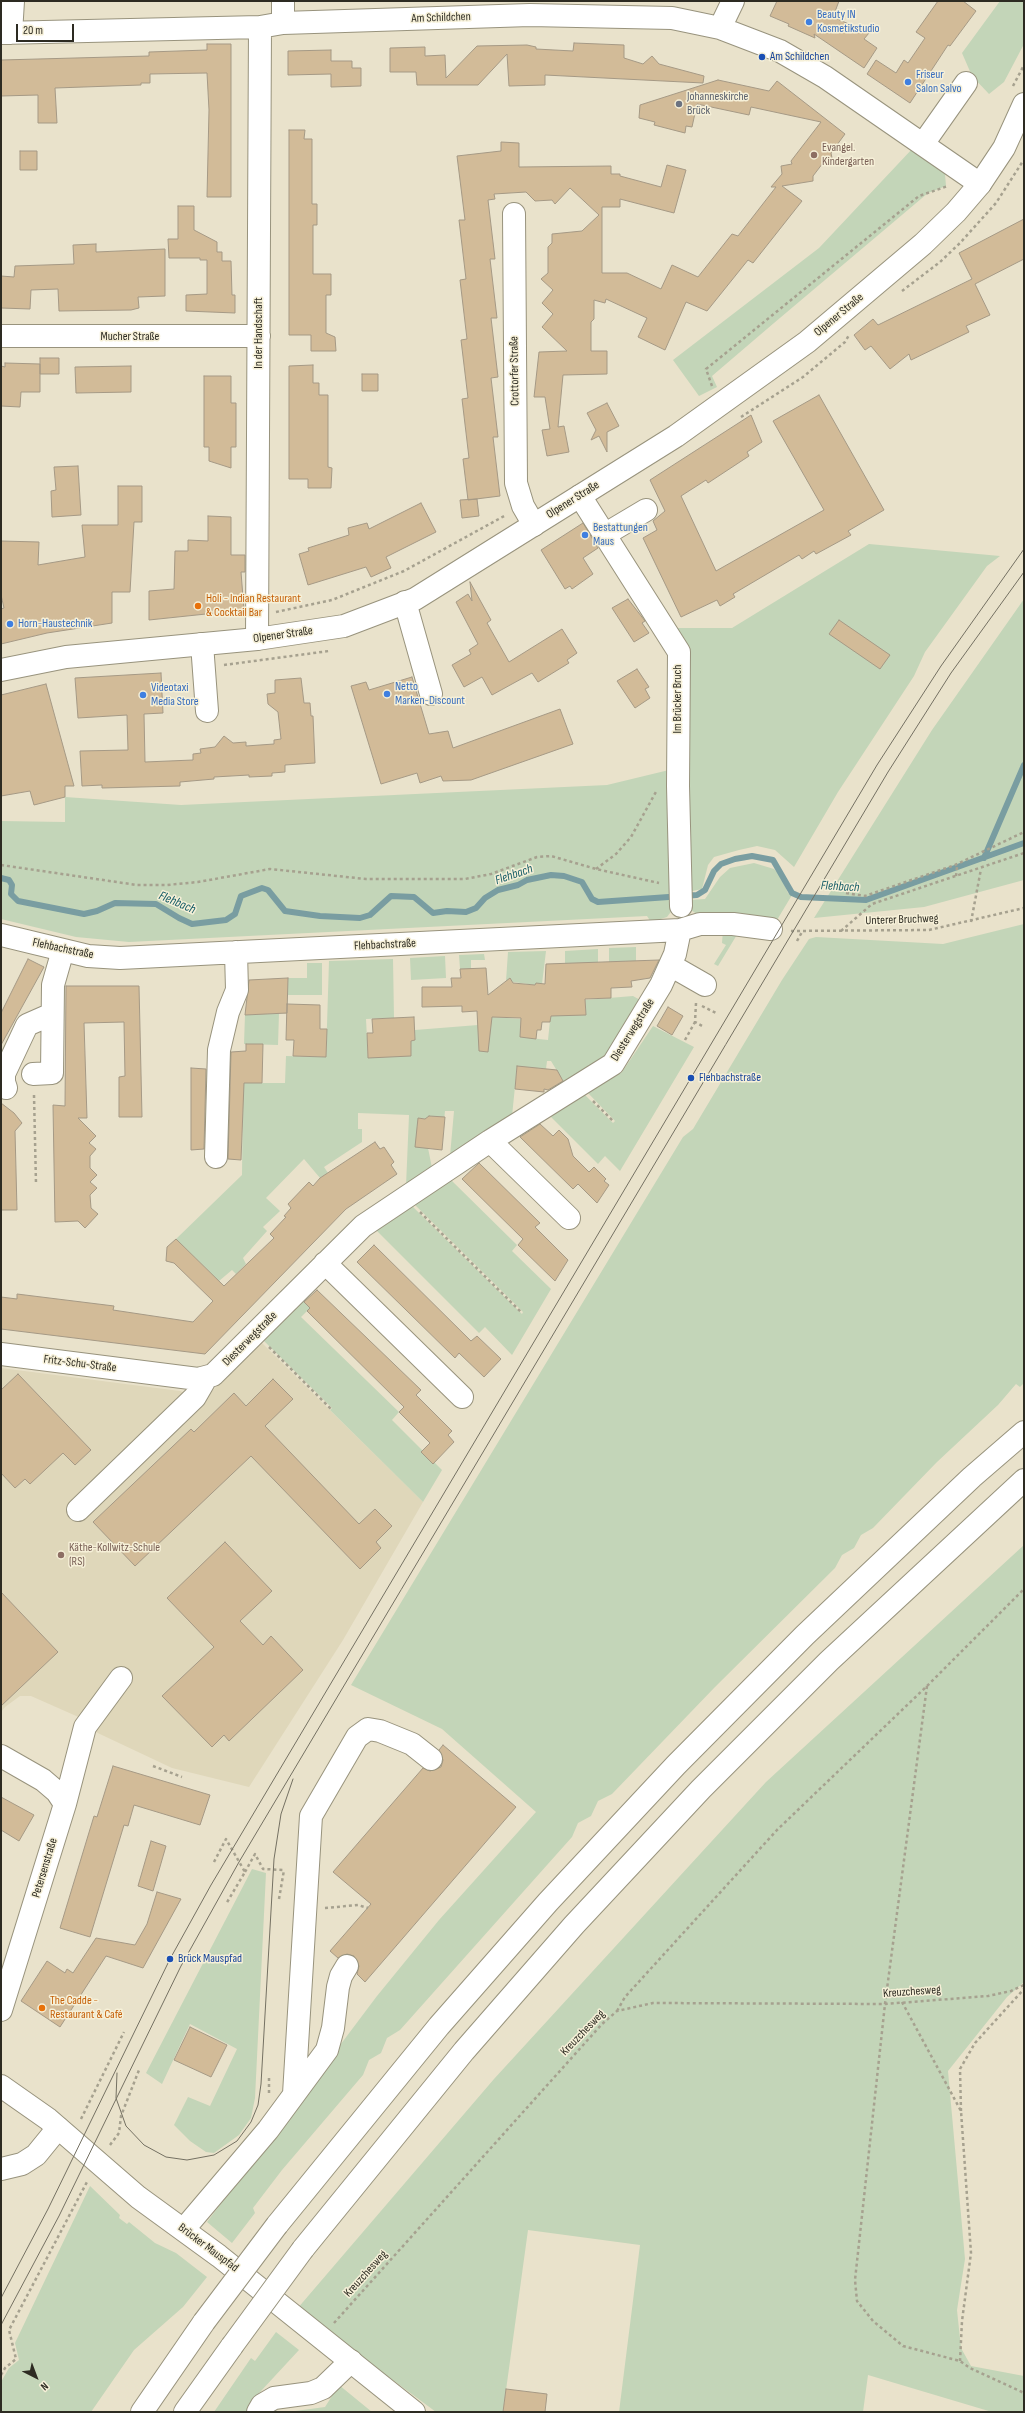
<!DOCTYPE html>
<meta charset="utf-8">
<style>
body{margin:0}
#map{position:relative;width:1025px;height:2413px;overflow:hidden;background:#e9e2cb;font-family:"Sofia Sans Condensed",sans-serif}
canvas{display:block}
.frame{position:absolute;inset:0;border:2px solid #2d2b22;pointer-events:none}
.north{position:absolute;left:16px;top:2357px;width:40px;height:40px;-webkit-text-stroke:3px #f6f0d8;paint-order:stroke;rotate:138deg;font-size:11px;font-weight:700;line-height:16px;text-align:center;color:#2d2b22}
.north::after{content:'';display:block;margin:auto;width:14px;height:18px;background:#2d2b22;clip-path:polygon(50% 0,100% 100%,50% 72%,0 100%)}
.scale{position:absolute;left:16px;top:24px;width:58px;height:18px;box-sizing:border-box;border:2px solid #2d2b22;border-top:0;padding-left:5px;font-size:12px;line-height:14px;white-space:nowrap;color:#2d2b22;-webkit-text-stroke:3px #f6f0d8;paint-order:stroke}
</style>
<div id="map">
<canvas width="1025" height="2413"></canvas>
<div class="frame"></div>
<div class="north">N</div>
<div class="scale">20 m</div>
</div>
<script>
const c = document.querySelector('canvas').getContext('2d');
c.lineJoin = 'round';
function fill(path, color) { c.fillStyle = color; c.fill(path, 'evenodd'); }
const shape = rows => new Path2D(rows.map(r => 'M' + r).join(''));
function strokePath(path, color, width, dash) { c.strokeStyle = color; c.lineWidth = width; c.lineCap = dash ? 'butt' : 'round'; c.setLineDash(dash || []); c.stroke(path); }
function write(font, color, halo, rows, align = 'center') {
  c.font = font + ' "Sofia Sans Condensed",sans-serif'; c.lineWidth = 3; c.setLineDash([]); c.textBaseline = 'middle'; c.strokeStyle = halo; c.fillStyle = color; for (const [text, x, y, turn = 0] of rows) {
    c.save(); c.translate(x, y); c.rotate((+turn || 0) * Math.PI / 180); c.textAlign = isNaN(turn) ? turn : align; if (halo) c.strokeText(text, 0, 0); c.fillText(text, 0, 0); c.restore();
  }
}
const built = shape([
 [261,1342,423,1502,343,1640,249,1787,172,1768,85,1727,83,1719,31,1696,20,1696,5,1707,1,1712,1,1368,180,1391,195,1397,207,1396]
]);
const green = shape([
 [1000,1,1024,1,1024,44,1004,82,989,94,972,76,962,53],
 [913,148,940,166,945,174,946,186,928,193,774,323,712,376,717,387,699,396,673,360,819,248],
 [869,544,1000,556,987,566,925,652,914,676,838,792,794,867,775,850,757,846,739,850,714,857,708,865,702,889,688,892,675,628,732,628],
 [1024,599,1024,880,924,907,814,918,932,730],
 [669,770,673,909,667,917,651,922,647,916,129,942,76,937,1,919,1,821,65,822,65,797,181,805,607,785],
 [754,863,774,869,781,876,788,893,792,895,777,920,698,915,691,910,689,900,705,899,720,877,730,868],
 [1024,924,1024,1383,1020,1387,1016,1384,998,1405,937,1462,873,1528,861,1535,854,1548,842,1555,835,1568,715,1687,612,1794,598,1801,591,1816,578,1823,572,1837,400,2030,387,2038,381,2053,369,2060,363,2075,282,2170,253,2208,255,2213,232,2243,207,2222,377,1996,439,1920,536,1812,442,1729,351,1685,683,1137,693,1129,782,980,809,939,816,937,943,944],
 [723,930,738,933,718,966,714,964,726,945,722,943],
 [636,947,636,961,609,962,609,948],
 [598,949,598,963,565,964,565,951],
 [546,951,542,984,535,985,506,981,508,952],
 [484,954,485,960,471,960,471,969,460,969,459,955],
 [445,956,446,978,411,980,410,958],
 [393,959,394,1018,366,1019,368,1058,415,1040,415,1030,478,1025,492,1017,521,1019,520,1037,548,1040,554,982,568,1015,586,1015,585,1000,633,996,642,1001,606,1058,565,1084,551,1061,547,1061,546,1069,517,1067,512,1116,450,1156,454,1111,445,1111,444,1121,429,1116,427,1119,418,1118,417,1134,428,1148,432,1168,406,1186,409,1115,358,1113,358,1129,362,1129,362,1142,324,1167,328,1173,320,1178,304,1159,266,1198,280,1211,263,1227,267,1231,243,1258,246,1264,236,1274,232,1270,219,1281,176,1239,242,1175,243,1083,285,1083,286,1056,326,1057,329,961],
 [307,963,322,963,322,995,287,995,288,978,307,978],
 [279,1013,278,1045,244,1044,245,1015],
 [653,1026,694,1047,620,1171,605,1156,598,1164,549,1115,584,1094,613,1123,615,1121,588,1093,622,1072],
 [450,1179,517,1245,512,1251,551,1289,512,1355,485,1327,479,1333,375,1229,411,1205,522,1314,523,1312,413,1203],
 [302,1300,310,1308,301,1317,399,1412,392,1420,442,1470,423,1502,330,1410,332,1408,263,1340],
 [1024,1545,1024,1982,1007,1997,948,2071,965,2259,957,2310,961,2348,971,2366,1024,2376,1024,2412,992,2412,868,2375,863,2412,619,2412,640,2245,528,2230,503,2412,436,2412,297,2309,494,2079,766,1782],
 [252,1869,266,1873,255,2098,251,2118,239,2135,214,2153,206,2152,190,2141,174,2125,188,2097,210,2106,237,2049,190,2024,162,2084,146,2073],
 [90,2186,120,2215,119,2218,127,2224,129,2222,155,2243,176,2253,207,2277,183,2307,134,2350,91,2412,1,2412,1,2382,9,2368,19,2360,15,2343],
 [276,2332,299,2350,249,2404,282,2412,214,2412,251,2358,255,2361],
 [339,2385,372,2412,288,2412,325,2407]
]);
const stream = shape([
 [984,858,1024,765],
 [1,878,9,880,12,885,11,894,18,901,84,914,97,911,115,903,156,904,179,918,192,924,226,920,235,914,241,896,262,888,268,890,285,911,320,916,360,918,370,915,391,896,414,897,433,913,447,911,466,912,476,908,485,898,498,890,518,885,527,880,551,875,564,876,582,882,592,899,598,902,697,895,705,890,714,871,721,864,735,859,752,856,773,860,792,893,801,897,866,900,1024,843]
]);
const building = shape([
 [777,1,839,1,833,17,869,33,864,39,877,48,864,68,814,34,815,38,788,26,789,24,770,16,777,1],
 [938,1,963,1,976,11,950,46,948,45,910,103,867,74,876,60,896,73,904,60,908,63,925,38,916,32,938,1],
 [574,43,624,45,624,58,643,64,652,56,659,64,704,76,703,83,545,75,545,85,509,86,507,54,478,85,417,85,416,72,390,72,390,48,425,47,425,56,445,55,446,78,477,46,527,45,536,47,536,49,573,51,574,43],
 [207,44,231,44,231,197,207,197,209,110,207,73,150,74,150,83,141,83,141,85,55,88,57,123,38,123,38,95,1,96,1,60,149,56,149,52,207,50,207,44],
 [331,50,331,61,352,61,352,68,361,68,361,86,331,87,331,74,288,75,288,51,331,50],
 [718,80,769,91,777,81,845,134,831,153,832,158,826,159,813,176,813,181,782,186,802,201,753,263,748,260,707,311,686,302,665,350,638,337,647,318,606,299,605,303,594,300,594,319,591,322,591,351,607,351,607,374,563,375,558,427,564,426,569,452,547,456,542,430,550,429,545,397,534,397,539,352,567,351,542,327,553,314,542,303,553,290,541,279,548,273,548,247,552,243,552,234,582,231,599,215,570,188,555,204,552,200,535,201,526,192,494,194,495,199,488,200,495,259,490,259,497,318,491,318,498,377,491,378,498,437,493,437,500,496,468,500,463,459,469,458,462,399,468,398,461,340,467,339,460,280,466,279,459,220,465,220,457,156,501,151,501,142,519,143,519,167,611,166,611,174,620,174,620,176,661,187,667,165,686,170,674,213,620,199,620,207,602,207,602,273,627,273,661,289,672,265,698,277,732,234,738,236,776,187,771,187,782,174,781,166,792,164,791,161,821,122,751,107,749,115,697,104,692,127,686,126,685,133,654,125,655,122,639,118,640,105,718,80],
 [289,130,305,130,304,139,312,139,312,204,317,204,317,225,313,225,313,274,331,274,331,295,326,295,326,333,335,337,336,351,311,351,311,335,289,335,289,130],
 [20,151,37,151,37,170,20,170,20,151],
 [178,206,194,206,194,230,217,242,217,252,222,252,222,261,231,261,232,295,235,295,235,313,186,311,186,295,207,294,207,260,200,260,200,258,169,258,168,239,178,239,178,206],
 [1024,219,1024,259,975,284,990,315,966,326,969,332,911,360,909,354,890,369,871,346,865,350,854,335,873,319,878,325,972,279,959,253,1024,219],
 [96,244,96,252,165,249,165,296,138,297,139,308,131,310,59,311,58,289,31,290,30,309,1,308,1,276,14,277,15,266,74,264,73,245,96,244],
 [40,358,59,358,59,374,40,374,40,358],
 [5,363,40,364,40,392,21,392,20,407,1,406,1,366,5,367,5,363],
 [313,365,313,383,319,383,319,395,328,395,328,467,332,468,331,488,308,488,308,479,289,479,289,366,313,365],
 [131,366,131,392,76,393,75,367,131,366],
 [362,374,378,374,378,391,362,391,362,374],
 [204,376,231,376,231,403,236,403,236,447,231,447,231,468,209,461,209,447,204,447,204,376],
 [819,395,884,510,848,531,851,535,816,554,814,551,802,559,799,555,733,594,735,597,720,606,717,600,681,617,643,538,657,530,653,521,665,511,650,480,751,415,762,442,747,452,749,456,708,483,706,480,681,496,716,571,824,510,773,421,819,395],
 [607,403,619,426,607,432,607,452,599,436,591,440,596,430,587,413,607,403],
 [78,466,81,515,52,517,51,491,56,490,54,467,78,466],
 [118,486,142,486,142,522,134,522,130,592,112,592,112,623,47,633,1,644,1,609,4,608,1,595,1,541,39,542,38,565,85,557,82,525,118,525,118,486],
 [477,499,479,516,462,518,460,500,477,499],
 [421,503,436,532,386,557,391,568,371,577,366,567,308,585,299,554,309,551,308,548,349,535,348,528,367,523,369,529,421,503],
 [208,516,231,517,231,555,245,555,245,572,241,572,244,610,149,620,149,591,174,589,175,551,188,551,188,540,208,541,208,516],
 [583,523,598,548,583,558,593,574,572,589,570,586,565,589,541,550,583,523],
 [470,582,491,620,487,623,509,662,562,629,577,653,567,660,569,663,538,682,532,673,492,695,482,677,464,687,452,665,471,654,469,650,478,644,456,602,468,594,472,601,470,582],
 [628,599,645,621,642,623,649,633,634,642,612,608,628,599],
 [839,620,890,655,880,669,829,634,839,620],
 [637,669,649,687,645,689,650,698,635,708,617,681,637,669],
 [161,673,163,713,144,714,145,762,193,760,193,754,201,753,200,749,215,747,224,736,233,743,246,742,246,746,274,744,274,740,281,739,278,712,268,704,267,694,275,693,275,680,301,678,304,703,310,703,311,716,313,716,315,763,285,765,285,772,272,773,272,776,249,777,249,775,214,777,214,779,180,782,180,786,102,788,102,785,82,786,80,751,128,750,127,715,78,718,75,678,161,673],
 [412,677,429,734,448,731,453,748,560,709,573,744,471,780,443,781,441,776,420,783,417,773,381,784,351,686,366,682,369,690,412,677],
 [46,684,74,786,65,786,65,797,34,805,30,791,1,796,1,695,46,684],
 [28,959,44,967,1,1045,1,1013,28,959],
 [659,960,650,978,631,981,632,987,611,988,611,998,585,999,586,1015,551,1016,550,1022,542,1022,541,1030,537,1030,536,1039,520,1037,521,1018,492,1017,488,1052,479,1051,477,1011,462,1012,462,1006,422,1007,422,987,452,987,451,978,461,978,460,969,486,968,488,995,510,978,513,983,535,985,536,983,545,984,546,964,659,960],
 [288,978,287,1013,245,1015,249,980,288,978],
 [66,986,139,986,142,1117,119,1117,119,1077,125,1076,124,1022,84,1023,87,1118,78,1118,96,1136,89,1143,96,1149,90,1156,90,1168,97,1175,90,1182,97,1188,90,1195,91,1208,98,1214,85,1228,78,1221,55,1222,53,1105,65,1106,66,986],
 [287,1004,320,1005,320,1029,327,1029,326,1057,293,1056,294,1040,286,1040,287,1004],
 [668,1007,683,1016,672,1035,657,1026,668,1007],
 [414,1017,415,1040,411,1041,411,1056,368,1058,367,1033,373,1033,372,1019,414,1017],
 [246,1044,263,1044,262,1083,244,1083,241,1160,228,1159,231,1052,246,1051,246,1044],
 [517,1066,557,1070,563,1081,548,1090,544,1089,544,1092,515,1089,517,1066],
 [191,1068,206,1069,204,1149,191,1150,191,1068],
 [1,1103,14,1113,22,1123,15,1131,17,1210,1,1210,1,1103],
 [429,1116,445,1117,442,1150,415,1147,418,1118,425,1119,429,1116],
 [540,1124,553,1136,559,1130,568,1139,573,1156,589,1172,594,1167,606,1179,604,1181,609,1185,597,1203,578,1184,573,1189,520,1137,540,1124],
 [375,1142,380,1149,384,1147,394,1162,391,1165,397,1174,346,1209,205,1354,1,1329,1,1297,17,1299,17,1294,114,1306,113,1310,193,1322,213,1301,174,1263,166,1261,167,1247,176,1239,224,1286,274,1238,270,1234,286,1217,284,1216,291,1208,288,1204,309,1182,313,1186,320,1178,375,1142],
 [479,1163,540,1223,535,1227,568,1260,555,1281,518,1245,523,1239,462,1179,479,1163],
 [374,1245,471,1341,477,1336,501,1359,484,1377,459,1353,455,1358,357,1262,374,1245],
 [317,1290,421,1390,416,1395,452,1431,448,1435,454,1442,433,1464,421,1452,430,1443,399,1412,404,1407,307,1311,310,1308,304,1302,317,1290],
 [18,1374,91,1450,75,1465,63,1453,30,1484,25,1479,15,1488,1,1473,1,1390,18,1374],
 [273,1379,293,1399,265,1426,359,1524,375,1509,392,1526,376,1542,381,1548,360,1569,251,1456,135,1566,93,1522,191,1429,194,1432,234,1393,246,1406,273,1379],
 [225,1542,272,1591,240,1621,263,1645,271,1636,303,1670,229,1741,224,1735,212,1747,162,1696,214,1647,167,1598,225,1542],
 [1,1592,58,1652,1,1706,1,1592],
 [443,1745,516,1807,365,1982,357,1974,359,1966,354,1956,347,1954,338,1958,330,1951,371,1904,333,1872,423,1768,430,1771,441,1767,443,1760,439,1750,443,1745],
 [113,1766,210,1795,200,1825,134,1805,128,1826,124,1825,90,1937,60,1928,94,1816,97,1817,113,1766],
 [1,1797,34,1815,19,1841,1,1830,1,1797],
 [151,1841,166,1846,153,1891,138,1886,151,1841],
 [157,1892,181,1899,143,1968,106,1956,60,2027,21,2001,47,1961,65,1973,67,1969,73,1973,96,1938,135,1945,147,1924,157,1892],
 [190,2027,227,2045,211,2077,174,2060,190,2027],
 [506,2389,547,2394,545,2412,503,2412,506,2389]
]);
const path = shape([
 [1013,86,1024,65],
 [902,291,940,262,960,243,996,203,1023,161],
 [712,386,706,369,711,365,919,196,948,186],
 [741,417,803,377,845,342,849,335],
 [276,612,332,600,404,571,506,515],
 [224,665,329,651],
 [1,865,137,885,167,885,198,882,270,869,366,879,465,879,491,874,537,857,551,856,596,869,659,883],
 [596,869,616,854,631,837,657,790],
 [956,876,957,867],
 [846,893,865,896,955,865,1024,832],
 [971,922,981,869],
 [791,931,929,930,1024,908],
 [841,931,872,904,1024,853],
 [797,941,802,932],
 [696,1003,695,1022,704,1027],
 [702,1006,716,1013],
 [685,1040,695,1022],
 [34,1095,36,1184],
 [593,1101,614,1122],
 [420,1212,522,1313],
 [269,1347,331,1409],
 [927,1686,885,2004,855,2280,857,2301,873,2321,903,2346,960,2361,970,2368,1024,2393],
 [153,1766,182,1777],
 [214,1862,226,1839,245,1872,226,1904],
 [245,1872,255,1854,263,1869,283,1870],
 [279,1899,284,1870],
 [325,1908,358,1905,368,1908],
 [902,2002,961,2111,971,2253,962,2321,960,2361],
 [617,2011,625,1997,777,1830,927,1686,1024,1589],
 [269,2093,269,2076],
 [961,2111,960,2069,975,2043,1024,1989],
 [81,2119,124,2032],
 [110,2145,119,2133,121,2116,139,2070],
 [334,2323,602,2024,617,2011,653,2003,885,2004,988,1996,1011,1991,1024,1985],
 [1,2375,5,2368,16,2359,9,2330,88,2180]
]);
const minor = shape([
 [283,23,283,1],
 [720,28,733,1],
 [1,33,260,27,283,23,530,15,672,18,720,28,780,51,825,77,980,184],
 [11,33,13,1],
 [923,144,966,83],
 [514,214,516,483,523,506,534,525],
 [1,336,259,336],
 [580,496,679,652,678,786,681,906],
 [604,535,646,510],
 [405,602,431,694],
 [257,639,260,27],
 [202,644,207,711],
 [1,935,88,956,120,958,680,930,700,924,733,924,771,929],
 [670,965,705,985],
 [33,1074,52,1073,53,985,63,950],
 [6,1088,4,1082,4,1074,27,1025,52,1014],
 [490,1141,569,1218],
 [216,1157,219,1050,228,1012,237,990,236,952],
 [325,1263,462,1397],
 [1,1354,198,1379,213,1375,363,1226,490,1141,613,1064,661,985,675,954,680,930],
 [78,1510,195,1397,206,1378],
 [1,1756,43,1780,57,1792,65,1804],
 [1,2010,65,1804,85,1727,121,1678],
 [294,2094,311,1816,357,1737,368,1729,380,1731,412,1744,431,1759],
 [1,2169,22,2164,36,2155,58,2128],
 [184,2229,268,2130,327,2050,333,2028,338,1987,341,1976,347,1966],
 [258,2412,262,2405,274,2398,311,2393,323,2388,351,2361]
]);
const major = shape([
 [1,670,66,657,257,639,344,626,415,599,676,436,807,342,923,244,956,212,980,184,1004,148,1024,104],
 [1,2086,48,2119,138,2197,219,2256,414,2412]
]);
const highway = shape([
 [277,2225,439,2026,548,1902,676,1765,805,1635,972,1477,1024,1432],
 [303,2249,464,2051,574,1925,701,1789,829,1661,1024,1480],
 [142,2412,204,2322],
 [185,2412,232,2346]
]);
const tram = shape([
 [117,2073,116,2098,126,2126,144,2145,166,2157,187,2160,214,2155,237,2141,251,2122,258,2105,261,2084,274,1859,281,1814,293,1779],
 [1,2298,48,2209,170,1959,211,1885,877,765,941,666,1024,549],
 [1,2325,59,2216,181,1966,239,1862,888,772,951,673,1024,572]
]);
const highwayBridge = shape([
 [204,2322,277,2225],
 [232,2346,303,2249]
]);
const markers = [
 [809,22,4,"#3f7fe0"],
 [762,57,4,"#1a4fb4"],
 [908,82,4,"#3f7fe0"],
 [679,104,4,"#6b7280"],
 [814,155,4,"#8d6e63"],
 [585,535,4,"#3f7fe0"],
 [198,606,4,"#e8710a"],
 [10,624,4,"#3f7fe0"],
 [387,694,4,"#3f7fe0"],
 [143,695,4,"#3f7fe0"],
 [691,1078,4,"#1a4fb4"],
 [61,1555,4,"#8d6e63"],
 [170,1959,4,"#1a4fb4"],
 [42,2008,4,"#e8710a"]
];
const shopNames = [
 ["Beauty IN",817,15],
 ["Kosmetikstudio",817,29],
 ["Friseur",916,75],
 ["Salon Salvo",916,89],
 ["Bestattungen",593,528],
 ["Maus",593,542],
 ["Horn-Haustechnik",18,624],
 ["Netto",395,687],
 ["Marken-Discount",395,701],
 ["Videotaxi",151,688],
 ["Media Store",151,702]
];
const streetNames = [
 ["Am Schildchen",441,18,-2],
 ["Olpener Straße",839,315,-40],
 ["In der Handschaft",259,333,-90],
 ["Mucher Straße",130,337],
 ["Crottorfer Straße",515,371,-91],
 ["Olpener Straße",573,500,-32],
 ["Olpener Straße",283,635,-8],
 ["Im Brücker Bruch",678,699,-90],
 ["Unterer Bruchweg",902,920,-2],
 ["Flehbachstraße",385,945,-3],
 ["Flehbachstraße",63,949,12],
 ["Diesterwegstraße",633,1030,-58],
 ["Diesterwegstraße",250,1339,-45],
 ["Fritz-Schu-Straße",80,1364,7],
 ["Petersenstraße",45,1868,-73],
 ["Kreuzchesweg",912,1992,-4],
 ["Kreuzchesweg",583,2033,-46],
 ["Brücker Mauspfad",208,2248,37],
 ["Kreuzchesweg",366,2274,-48]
];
const transitNames = [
 ["Am Schildchen",770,57],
 ["Flehbachstraße",699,1078],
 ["Brück Mauspfad",178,1959]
];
const worshipNames = [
 ["Johanneskirche",687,97],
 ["Brück",687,111]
];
const educationNames = [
 ["Evangel.",822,148],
 ["Kindergarten",822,162],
 ["Käthe-Kollwitz-Schule",69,1548],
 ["(RS)",69,1562]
];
const foodNames = [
 ["Holi - Indian Restaurant",206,599],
 ["& Cocktail Bar",206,613],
 ["The Cadde -",50,2001],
 ["Restaurant & Café",50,2015]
];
const waterNames = [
 ["Flehbach",514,875,-19],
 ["Flehbach",840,887,3],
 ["Flehbach",177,903,23]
];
fill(built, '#dfd7ba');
fill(green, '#c3d5b8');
strokePath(stream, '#799da1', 6);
fill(building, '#d2bb98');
strokePath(building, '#a59985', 1);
strokePath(minor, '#98937d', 24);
strokePath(major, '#98937d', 24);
strokePath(highway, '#98937d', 24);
strokePath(path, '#a6a18f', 2.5, [3, 3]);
strokePath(minor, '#fff', 22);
strokePath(major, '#fff', 22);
strokePath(highway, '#fff', 22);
strokePath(tram, '#747062', 1);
strokePath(highwayBridge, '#98937d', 24, []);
strokePath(highwayBridge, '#fff', 22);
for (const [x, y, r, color] of markers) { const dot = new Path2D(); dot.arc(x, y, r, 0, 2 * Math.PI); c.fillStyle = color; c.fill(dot); strokePath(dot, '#f6f0d8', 1.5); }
write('12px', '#366cbe', '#f6f0d8', shopNames, 'left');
write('12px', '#2d2b22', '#f6f0d8', streetNames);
write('12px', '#164399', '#f6f0d8', transitNames, 'left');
write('12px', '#5b616d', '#f6f0d8', worshipNames, 'left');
write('12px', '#785e54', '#f6f0d8', educationNames, 'left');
write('12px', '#c56008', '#f6f0d8', foodNames, 'left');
write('italic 13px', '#175d67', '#f6f0d8', waterNames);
</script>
